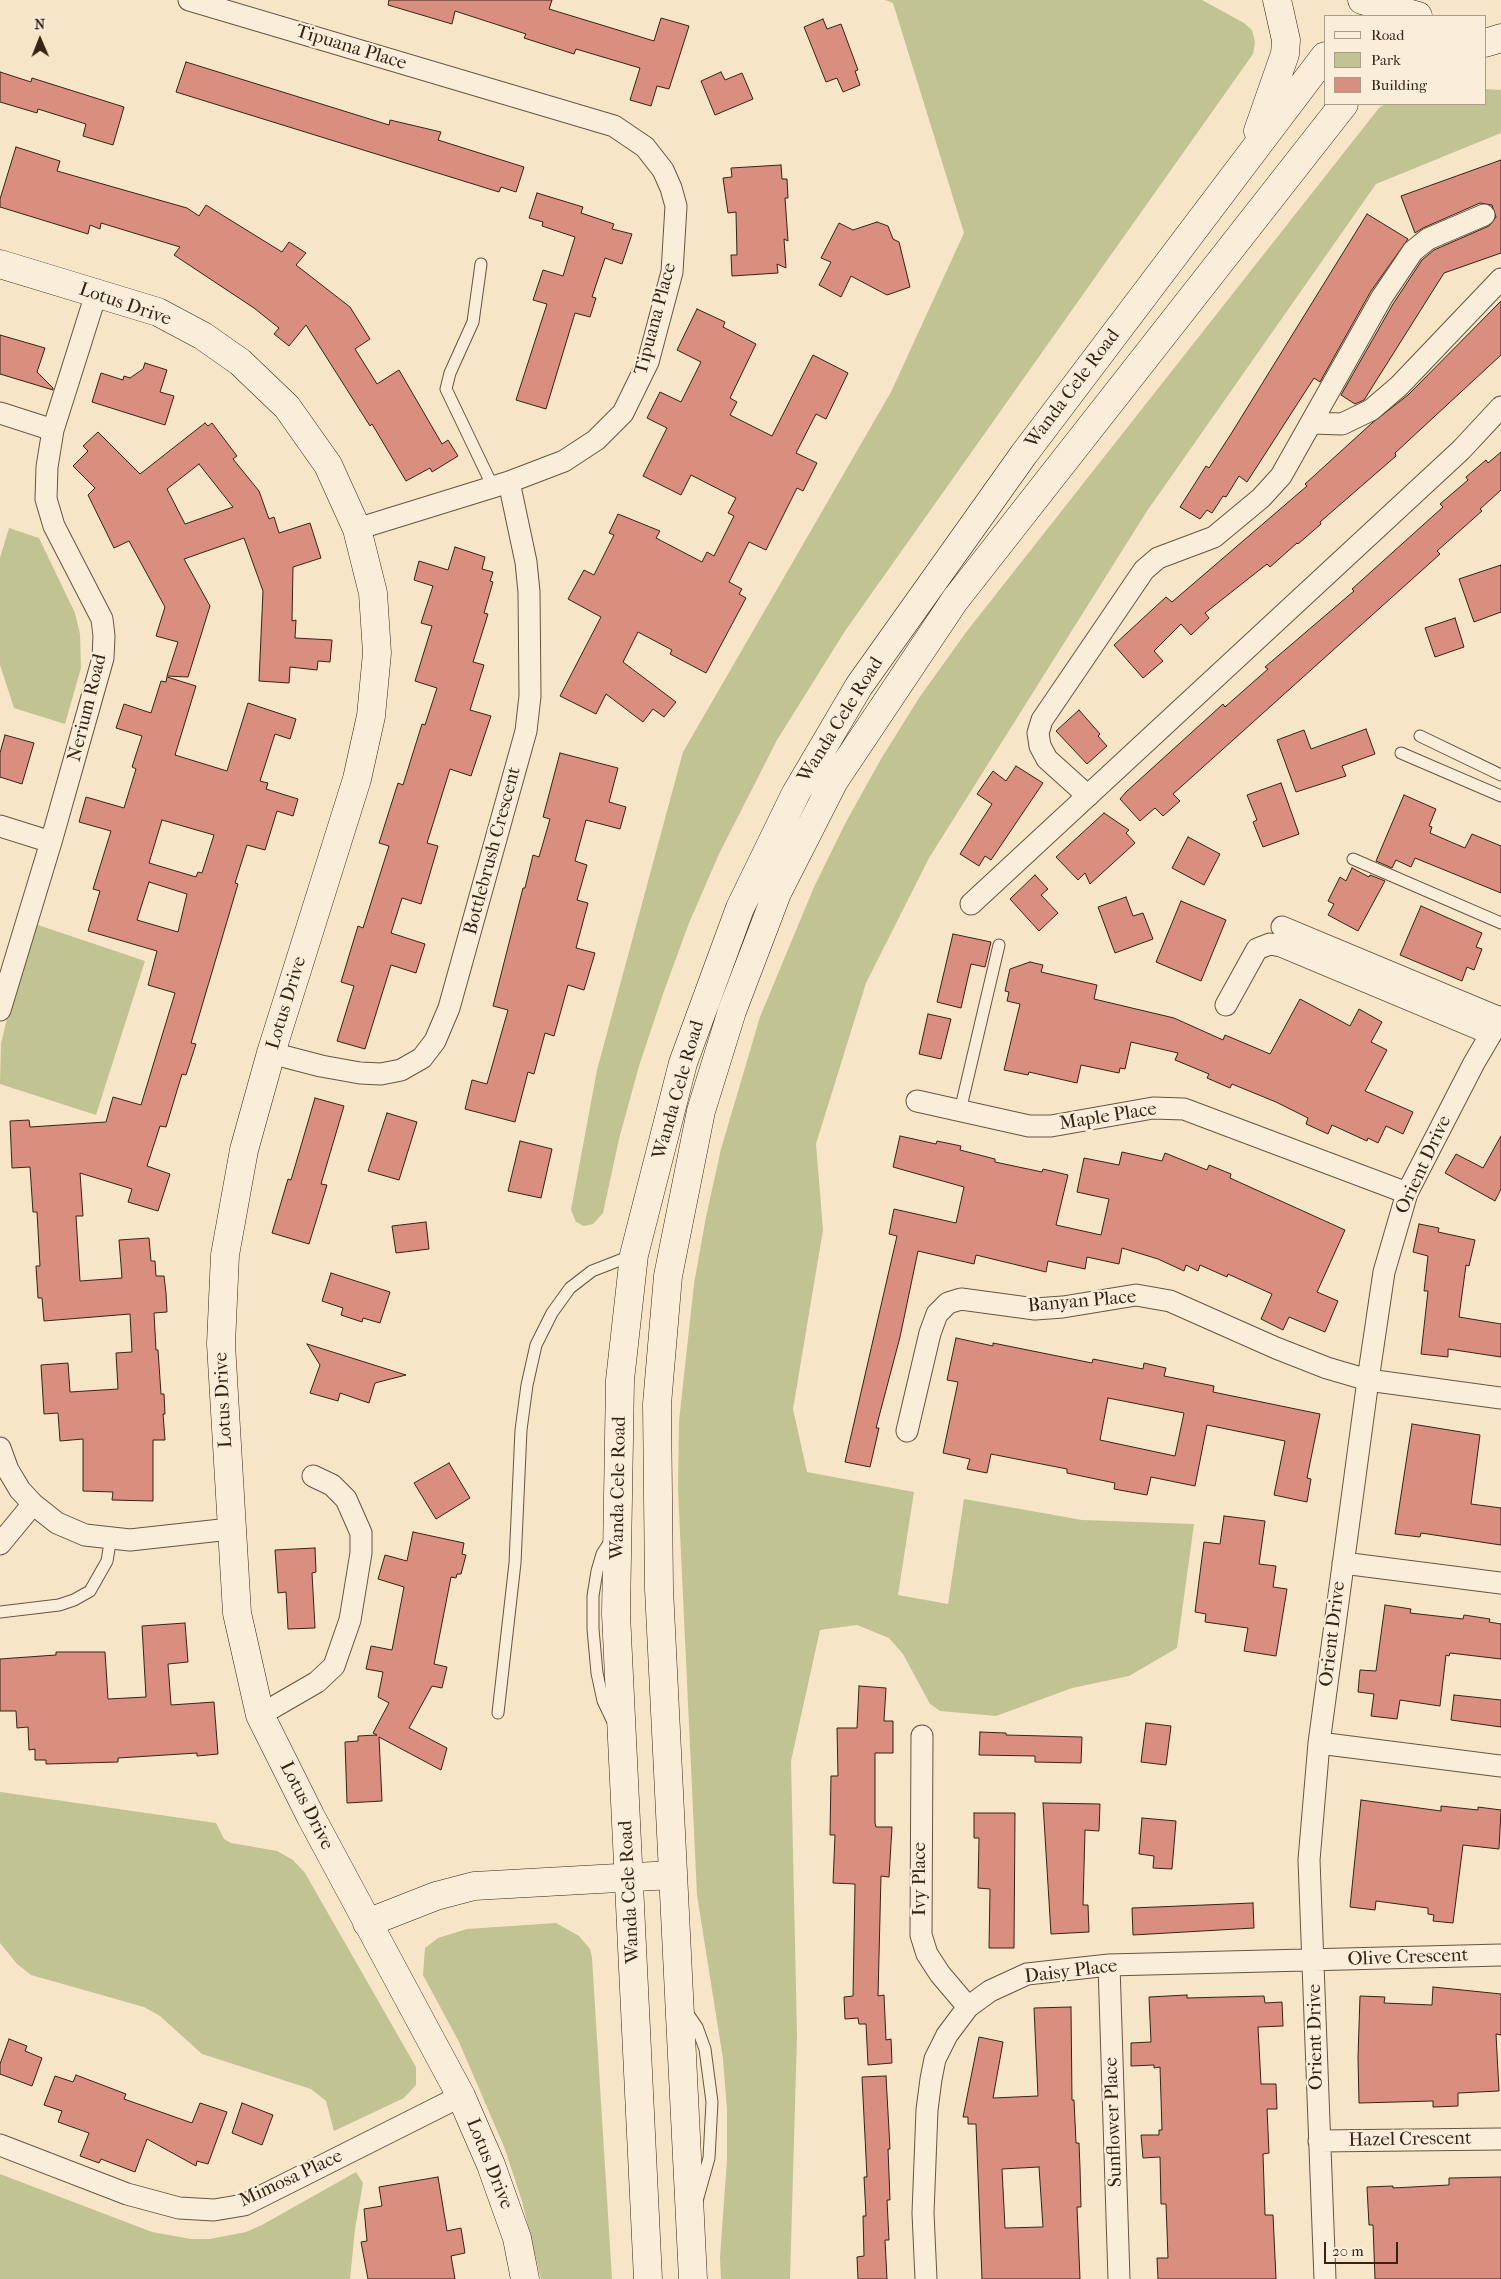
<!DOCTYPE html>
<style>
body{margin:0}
#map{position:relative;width:1501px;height:2279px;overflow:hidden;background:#f7e5c7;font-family:"IM FELL French Canon",serif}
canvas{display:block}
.legend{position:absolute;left:1324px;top:15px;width:162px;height:90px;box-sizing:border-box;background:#faeedb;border:1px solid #ac9d8b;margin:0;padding:6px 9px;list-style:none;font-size:15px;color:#372313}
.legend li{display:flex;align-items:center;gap:10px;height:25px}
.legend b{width:25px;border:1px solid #ac9d8b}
.north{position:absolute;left:15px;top:15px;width:50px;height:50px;-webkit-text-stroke:4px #faeedb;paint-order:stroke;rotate:359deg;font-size:14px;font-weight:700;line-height:20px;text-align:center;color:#372313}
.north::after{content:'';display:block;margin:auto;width:18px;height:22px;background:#372313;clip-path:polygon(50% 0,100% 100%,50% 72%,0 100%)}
.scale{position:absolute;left:1324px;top:2242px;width:74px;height:22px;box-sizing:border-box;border:2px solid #372313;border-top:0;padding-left:6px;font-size:15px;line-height:18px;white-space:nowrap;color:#372313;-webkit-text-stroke:4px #faeedb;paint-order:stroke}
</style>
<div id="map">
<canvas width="1501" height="2279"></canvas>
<ul class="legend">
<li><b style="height:6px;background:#faeedb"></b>Road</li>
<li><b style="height:14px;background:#c1c393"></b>Park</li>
<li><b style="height:14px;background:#da8e80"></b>Building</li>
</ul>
<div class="north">N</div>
<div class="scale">20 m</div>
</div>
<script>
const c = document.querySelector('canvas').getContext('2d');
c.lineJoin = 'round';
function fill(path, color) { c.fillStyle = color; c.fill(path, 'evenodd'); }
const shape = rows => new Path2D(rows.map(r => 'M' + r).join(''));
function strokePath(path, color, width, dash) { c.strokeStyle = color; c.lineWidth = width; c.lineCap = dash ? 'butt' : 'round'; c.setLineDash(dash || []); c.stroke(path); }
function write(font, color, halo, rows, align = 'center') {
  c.font = font + ' "IM FELL French Canon",serif'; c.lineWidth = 4.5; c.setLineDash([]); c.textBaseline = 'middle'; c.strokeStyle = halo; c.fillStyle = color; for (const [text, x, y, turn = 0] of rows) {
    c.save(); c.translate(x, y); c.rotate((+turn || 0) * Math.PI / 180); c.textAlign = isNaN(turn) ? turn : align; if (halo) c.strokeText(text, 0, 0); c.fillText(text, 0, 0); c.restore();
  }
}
const green = shape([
 [885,0,1202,0,1244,23,1252,30,1255,42,1253,54,845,631,777,740,719,854,689,923,663,994,639,1066,619,1139,603,1213,593,1224,584,1226,576,1222,571,1210,597,1070,683,752,891,392,964,233,893,3],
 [1485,89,1501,90,1501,133,1376,184,1147,511,929,858,866,983,816,1144,823,1230,793,1409,807,1472,914,1492,898,1595,948,1604,964,1499,1082,1520,1194,1524,1177,1648,1129,1676,1072,1688,996,1716,940,1711,930,1704,903,1654,889,1638,857,1625,820,1630,791,1761,797,2035,790,2279,721,2279,720,2257,727,2160,727,2110,723,2059,697,1895,678,1490,679,1421,694,1284,706,1217,721,1149,760,1017,814,887,846,822,881,759,919,698,967,631,1379,108,1385,104,1485,104],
 [9,528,39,538,75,613,80,634,81,668,65,724,14,708,0,665,0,558],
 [35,924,145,961,96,1115,0,1084,1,1044,12,997],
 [0,1792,216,1823,224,1839,231,1843,277,1851,293,1860,305,1873,416,2067,416,2085,404,2098,334,2131,326,2101,311,2089,202,2054,160,2016,144,2007,31,1975,17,1964,0,1943],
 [556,1923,579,1936,590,1949,592,1958,612,2279,541,2279,522,2201,505,2149,459,2042,423,1975,425,1948,438,1938,467,1929],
 [356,2172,363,2183,355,2229,350,2279,0,2279,0,2174,152,2232,191,2239,210,2239,246,2232,262,2225]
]);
const building = shape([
 [389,0,552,0,549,9,654,41,661,18,689,26,669,89,657,86,651,106,630,100,640,68,576,49,574,54,524,38,526,34,455,11,452,24,388,5,389,0],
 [823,19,827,29,841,24,858,70,855,71,860,85,843,92,837,78,826,82,804,27,823,19],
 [186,62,389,125,390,120,441,132,438,140,524,167,516,192,501,187,499,192,176,92,186,62],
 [0,72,31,82,32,78,124,107,113,145,83,136,86,124,38,109,37,113,0,102,0,72],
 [721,72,725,80,742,73,753,99,715,115,701,81,721,72],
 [16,147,60,161,57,171,187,208,199,216,206,205,282,252,289,242,306,253,296,265,350,307,370,339,355,349,377,384,399,370,442,444,448,440,458,456,432,472,430,468,406,481,372,424,370,426,306,325,289,346,274,334,279,328,254,308,174,255,180,247,101,223,100,229,90,225,88,234,0,207,0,199,16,147],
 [1501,160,1501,253,1444,273,1364,400,1355,404,1341,395,1393,304,1422,260,1434,250,1489,226,1496,217,1492,205,1480,203,1423,228,1415,233,1401,196,1501,160],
 [781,165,782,179,787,179,788,198,785,198,788,241,784,239,786,268,777,264,778,273,732,276,731,255,737,255,736,212,728,213,723,178,732,177,731,168,781,165],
 [537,193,583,207,581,213,614,224,612,229,632,234,622,264,605,258,592,297,596,298,590,317,575,313,546,409,516,400,547,304,533,300,543,270,563,276,575,237,542,226,543,222,529,218,537,193],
 [1367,214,1408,239,1371,291,1320,382,1314,378,1247,482,1239,476,1226,497,1223,496,1212,513,1207,510,1200,519,1180,507,1206,466,1209,468,1231,434,1367,214],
 [877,222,888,226,893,239,899,242,910,287,887,295,851,276,841,297,819,285,831,262,821,258,839,223,853,230,877,222],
 [1501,301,1501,355,1395,453,1396,456,1320,522,1321,524,1298,544,1297,543,1270,567,1267,564,1205,613,1209,618,1191,635,1181,624,1154,651,1163,661,1143,678,1114,645,1166,597,1172,602,1307,486,1305,484,1372,423,1408,395,1501,301],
 [697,309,725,322,723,327,756,344,730,398,737,402,730,415,772,436,813,355,848,373,826,419,816,414,796,453,817,463,803,491,797,488,766,550,749,542,729,582,742,589,739,594,746,598,706,673,670,654,672,650,638,632,623,662,676,702,664,717,653,709,643,722,606,694,596,714,560,696,601,617,568,599,584,570,594,575,614,535,609,533,618,514,660,531,656,538,702,562,707,552,714,556,734,516,728,513,736,498,691,475,681,495,643,476,667,428,647,418,660,392,681,402,701,362,677,350,697,309],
 [0,335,45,348,37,372,53,388,53,390,0,374,0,335],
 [145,363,167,370,160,392,174,396,165,425,92,402,101,373,123,380,124,376,130,378,143,369,145,363],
 [205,423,208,426,212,423,237,456,233,459,259,491,269,519,274,517,279,533,310,523,321,558,293,567,292,621,296,620,295,638,332,640,330,662,318,661,317,670,290,667,289,683,259,681,263,591,244,538,184,559,210,606,188,677,167,676,178,642,156,636,165,607,129,541,114,548,88,495,95,488,73,466,88,451,83,446,98,432,140,474,205,423],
 [199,464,233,507,185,524,167,489,199,464],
 [1501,452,1501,490,1480,509,1482,511,1437,551,1440,554,1173,794,1180,801,1163,816,1155,808,1140,821,1120,799,1126,792,1223,704,1225,707,1268,669,1265,667,1354,591,1352,589,1443,507,1440,504,1468,480,1466,477,1486,460,1488,463,1501,452],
 [455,547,485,557,482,569,493,572,490,581,493,582,484,613,488,614,473,662,484,665,470,710,491,716,471,776,450,769,427,843,438,846,421,904,402,898,391,933,425,944,416,973,391,965,365,1049,337,1041,354,986,341,982,358,926,363,928,389,846,379,843,398,783,403,785,422,724,425,725,437,688,415,681,432,626,421,623,433,586,414,580,419,561,448,570,455,547],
 [1501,565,1501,612,1474,622,1459,579,1501,565],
 [1455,618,1464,647,1435,657,1425,628,1455,618],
 [167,677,196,686,175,755,227,771,248,703,296,719,290,739,275,734,260,781,268,783,266,789,298,799,293,816,277,811,265,850,247,845,235,883,238,884,191,1043,196,1044,186,1075,182,1074,166,1127,160,1126,147,1166,170,1174,158,1211,128,1202,132,1189,80,1173,83,1216,76,1216,80,1281,122,1278,119,1240,149,1238,151,1261,155,1261,156,1276,164,1276,166,1293,167,1312,154,1313,156,1350,158,1350,161,1394,164,1394,165,1414,163,1414,165,1440,153,1440,153,1501,112,1500,113,1492,83,1491,83,1439,60,1441,58,1413,44,1414,41,1365,68,1363,70,1392,118,1389,116,1353,132,1352,130,1314,44,1321,42,1298,38,1298,36,1266,40,1266,37,1212,33,1212,30,1167,12,1168,10,1121,29,1120,30,1127,106,1122,113,1097,141,1105,175,993,148,985,157,951,88,931,100,891,93,889,111,831,79,822,86,797,124,808,136,769,132,767,142,736,116,728,124,704,151,713,161,681,166,682,167,677],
 [162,820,214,835,202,873,198,872,196,877,149,863,162,820],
 [149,882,187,894,178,932,137,920,149,882],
 [1079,710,1100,734,1098,736,1107,746,1087,764,1056,731,1079,710],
 [1366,729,1375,754,1342,766,1346,776,1296,792,1277,740,1304,730,1311,749,1366,729],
 [5,735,34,743,22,784,0,777,0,753,5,735],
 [560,753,618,768,609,802,626,807,620,829,586,820,575,861,587,865,577,900,588,903,576,948,595,953,584,990,568,985,554,1036,545,1033,534,1074,528,1072,515,1122,465,1109,472,1080,487,1084,508,1010,493,1006,523,888,525,888,533,855,539,857,550,819,543,817,560,753],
 [1016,766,1043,783,991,860,985,856,979,866,960,854,992,804,977,794,993,771,1006,781,1016,766],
 [1281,783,1299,834,1263,847,1253,822,1257,820,1247,795,1281,783],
 [1404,795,1436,809,1429,826,1432,827,1430,833,1465,848,1472,834,1501,846,1501,893,1415,858,1411,867,1396,860,1392,868,1376,861,1404,795],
 [1104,813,1129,830,1126,833,1135,843,1090,884,1085,873,1078,880,1056,857,1104,813],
 [1188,837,1220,854,1204,885,1172,868,1188,837],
 [1352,868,1369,877,1370,875,1385,881,1358,931,1328,915,1334,904,1328,901,1340,877,1346,881,1352,868],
 [1035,875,1048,889,1041,895,1058,913,1039,931,1010,899,1035,875],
 [1126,897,1133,916,1143,913,1153,939,1115,953,1098,907,1126,897],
 [1181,901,1226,920,1201,981,1156,962,1181,901],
 [1421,906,1482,933,1476,947,1482,949,1474,970,1467,967,1462,981,1400,955,1421,906],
 [953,934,991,942,985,967,971,964,961,1008,937,1002,953,934],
 [1030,962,1043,965,1041,972,1097,985,1094,999,1174,1018,1223,1040,1225,1035,1270,1054,1300,999,1350,1026,1359,1009,1382,1022,1371,1042,1387,1050,1365,1091,1413,1112,1403,1134,1386,1126,1378,1143,1368,1138,1367,1141,1332,1125,1328,1134,1306,1124,1308,1118,1276,1102,1232,1084,1230,1088,1207,1078,1209,1074,1175,1060,1178,1053,1131,1042,1125,1069,1120,1068,1119,1073,1081,1065,1077,1083,1029,1072,1028,1075,1004,1070,1020,1004,1007,1001,1009,992,1005,991,1010,969,1030,962],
 [928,1014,951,1019,941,1059,919,1054,928,1014],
 [315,1098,344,1106,321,1184,327,1185,309,1244,272,1233,288,1179,291,1180,315,1098],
 [387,1113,417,1122,399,1180,368,1171,387,1113],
 [900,1136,936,1144,937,1141,961,1146,960,1150,995,1159,995,1162,1042,1172,1043,1169,1068,1175,1056,1225,1101,1235,1109,1199,1077,1192,1084,1158,1119,1165,1122,1152,1162,1161,1165,1153,1207,1170,1209,1165,1231,1174,1230,1178,1345,1230,1317,1292,1338,1301,1325,1332,1289,1317,1283,1330,1261,1319,1272,1294,1228,1274,1227,1277,1200,1265,1198,1271,1186,1265,1184,1271,1158,1259,1122,1248,1119,1264,1087,1257,1085,1269,1048,1261,1046,1272,976,1255,974,1264,918,1251,900,1337,876,1428,879,1428,870,1467,845,1462,897,1236,889,1234,894,1209,956,1223,964,1187,893,1167,900,1136],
 [1501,1136,1501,1189,1495,1201,1445,1173,1456,1154,1483,1168,1501,1136],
 [520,1141,552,1149,541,1198,508,1191,520,1141],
 [426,1222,429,1249,396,1253,392,1226,426,1222],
 [1419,1224,1439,1228,1438,1232,1475,1240,1469,1266,1466,1265,1459,1317,1501,1324,1501,1357,1448,1349,1448,1357,1421,1354,1428,1291,1424,1291,1428,1256,1413,1252,1419,1224],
 [331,1273,390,1292,380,1323,363,1318,362,1322,341,1315,343,1308,322,1301,331,1273],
 [956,1338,993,1346,993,1343,1092,1363,1093,1359,1143,1369,1144,1363,1166,1368,1164,1376,1214,1386,1213,1392,1320,1414,1307,1478,1311,1479,1307,1502,1274,1495,1285,1441,1207,1425,1195,1486,1151,1477,1147,1495,1114,1489,1115,1483,1067,1473,1067,1469,991,1454,987,1473,967,1469,970,1459,943,1453,958,1382,947,1380,956,1338],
 [1108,1398,1184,1413,1175,1456,1100,1440,1108,1398],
 [307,1344,406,1375,375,1383,369,1403,340,1393,338,1401,310,1393,320,1365,307,1344],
 [1412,1424,1480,1435,1471,1504,1501,1508,1501,1545,1421,1533,1420,1537,1395,1534,1412,1424],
 [449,1463,470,1498,436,1519,414,1483,449,1463],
 [1224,1516,1265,1521,1259,1564,1276,1566,1273,1587,1287,1589,1276,1656,1244,1651,1248,1628,1205,1622,1206,1614,1195,1612,1204,1542,1220,1544,1224,1516],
 [413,1532,464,1543,462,1554,466,1555,461,1574,457,1574,456,1578,451,1577,434,1664,447,1667,442,1688,432,1686,409,1728,447,1748,441,1770,379,1737,382,1801,347,1803,345,1742,358,1741,358,1736,377,1735,373,1733,389,1703,378,1697,383,1672,366,1669,371,1646,392,1650,404,1587,378,1579,385,1555,407,1561,413,1532],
 [315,1548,316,1572,312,1573,315,1628,288,1629,286,1592,278,1593,275,1550,315,1548],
 [1385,1605,1411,1609,1410,1613,1463,1619,1464,1615,1490,1619,1489,1622,1501,1624,1501,1659,1450,1653,1449,1656,1446,1655,1440,1706,1400,1700,1397,1719,1371,1716,1374,1694,1358,1692,1360,1670,1376,1671,1385,1605],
 [185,1623,188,1662,168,1664,171,1705,214,1702,218,1754,197,1756,197,1753,118,1758,118,1762,46,1764,46,1760,35,1760,35,1749,29,1750,28,1727,17,1728,16,1711,0,1711,0,1659,56,1655,56,1652,105,1652,108,1699,146,1697,142,1626,185,1623],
 [859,1686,886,1688,884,1721,893,1721,893,1753,875,1753,875,1823,876,1827,892,1827,889,1877,881,1876,878,1996,884,1995,886,2040,891,2039,892,2063,868,2065,866,2024,859,2024,858,2018,845,2019,844,1997,853,1996,855,1884,833,1883,835,1835,830,1835,831,1776,838,1776,837,1728,857,1728,859,1686],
 [1454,1695,1501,1700,1501,1727,1451,1720,1454,1695],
 [1146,1723,1171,1726,1166,1765,1141,1762,1146,1723],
 [980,1732,1006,1733,1006,1735,1082,1737,1081,1763,1035,1762,1035,1756,979,1755,980,1732],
 [1361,1800,1441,1811,1441,1806,1478,1810,1478,1807,1501,1810,1499,1849,1463,1845,1453,1923,1433,1921,1434,1915,1428,1914,1428,1908,1376,1901,1375,1910,1350,1907,1361,1800],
 [1043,1803,1100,1804,1099,1831,1085,1830,1083,1905,1088,1905,1089,1932,1051,1934,1043,1803],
 [974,1813,1015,1813,1014,1948,989,1948,990,1889,978,1888,979,1838,974,1838,974,1813],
 [1142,1818,1176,1821,1172,1869,1153,1868,1154,1856,1139,1854,1142,1818],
 [1253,1903,1254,1928,1133,1935,1132,1908,1253,1903],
 [1433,1987,1501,1994,1501,2035,1496,2034,1499,2091,1458,2093,1458,2106,1433,2107,1433,2101,1359,2103,1358,2057,1360,1996,1385,1997,1384,2003,1432,2005,1433,1987],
 [1187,1995,1187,1998,1264,1996,1265,2003,1282,2002,1283,2026,1258,2027,1261,2084,1276,2084,1277,2109,1267,2109,1269,2153,1263,2154,1265,2215,1273,2215,1276,2279,1158,2279,1157,2258,1168,2258,1166,2204,1161,2204,1160,2157,1143,2158,1141,2135,1159,2135,1159,2130,1162,2130,1160,2067,1154,2068,1154,2065,1131,2066,1131,2043,1151,2042,1149,1997,1187,1995],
 [1071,2007,1072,2100,1074,2100,1076,2143,1079,2143,1080,2168,1081,2207,1077,2207,1080,2279,982,2279,976,2124,968,2124,968,2117,963,2117,979,2037,1003,2042,993,2098,1038,2096,1034,2008,1071,2007],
 [1039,2167,1043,2227,1005,2228,1002,2169,1039,2167],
 [9,2039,27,2046,25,2051,42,2058,32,2086,0,2074,0,2064,9,2039],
 [76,2075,126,2094,124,2099,192,2123,200,2103,227,2112,208,2164,197,2161,196,2166,147,2139,135,2172,101,2159,99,2163,80,2156,89,2133,58,2122,62,2111,44,2105,55,2076,73,2082,76,2075],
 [886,2076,890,2149,888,2149,890,2200,887,2200,889,2240,885,2240,887,2279,858,2279,857,2257,864,2256,863,2216,866,2216,864,2177,867,2177,862,2077,886,2076],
 [242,2103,273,2115,262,2145,232,2133,242,2103],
 [438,2177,447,2231,461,2228,465,2253,451,2256,455,2279,368,2279,361,2242,367,2241,364,2209,382,2206,379,2187,438,2177],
 [1501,2177,1501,2279,1375,2279,1373,2225,1369,2225,1367,2187,1393,2186,1393,2188,1449,2185,1449,2178,1501,2177]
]);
const lane = shape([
 [481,264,473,322,450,373,446,389,493,487],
 [1420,736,1501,775],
 [1401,753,1501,796],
 [1353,859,1501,923],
 [960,1111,999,945],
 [611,1540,602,1554,597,1571,593,1596,593,1629,597,1673,603,1701,613,1722],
 [0,1612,59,1605,74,1600,90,1591,107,1561,111,1537],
 [498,1713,515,1563,521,1430,527,1385,536,1345,552,1313,570,1288,592,1271,633,1255],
 [686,2011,697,2027,705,2049,712,2102,709,2158,697,2201]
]);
const street = shape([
 [189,0,614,126,645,147,663,170,671,188,676,206,672,272,648,362,623,413,596,440,564,461,509,482,357,529],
 [0,413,53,430],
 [1312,423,1342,424,1371,410,1399,386,1501,279],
 [1088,796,1047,759,1040,746,1038,733,1042,720,1144,570,1158,558,1214,537,1261,498,1281,476,1382,297,1413,251,1428,239,1484,215],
 [0,826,51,842],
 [971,904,1461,450,1501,407],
 [1282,927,1500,1018],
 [1226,1005,1257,949,1270,944,1281,946,1491,1034],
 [0,1010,51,842,103,658,104,636,102,619,54,526,46,499,47,467,53,430,96,294],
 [271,1053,321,1066,360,1073,381,1074,401,1070,422,1058,435,1041,449,1008,526,731,530,696,529,592,526,562,509,482],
 [917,1101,1029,1126,1051,1126,1153,1108,1184,1109,1407,1193],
 [907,1431,930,1333,937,1314,948,1303,961,1299,1035,1309,1063,1307,1136,1295,1170,1301,1276,1348,1327,1368,1368,1380,1501,1398],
 [0,1448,8,1470,20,1490,33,1504,57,1523,85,1535,130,1540,230,1529],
 [0,1544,33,1504],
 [1343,1563,1501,1583],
 [260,1715,317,1682,334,1666,350,1620,361,1553,361,1533,346,1499,332,1485,313,1476],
 [922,1736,921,1935,927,1954,940,1974,968,2007],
 [1319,1743,1501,1766],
 [1109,1965,1119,2279],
 [1319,2141,1501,2139],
 [0,2145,127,2194,179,2208,214,2210,244,2205,461,2096],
 [926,2279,923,2213,927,2110,931,2079,935,2059,947,2035,968,2007,990,1991,1027,1974,1109,1965,1501,1955],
 [1325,2279,1309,1860,1319,1743,1368,1380,1384,1272,1407,1193,1474,1063,1501,1017]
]);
const secondary = shape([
 [1362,0,1418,16],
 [1485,43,1501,38],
 [1258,131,1285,54,1286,40,1277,0],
 [0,264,158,312,203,336,240,362,287,407,328,465,357,529,373,593,377,653,371,716,357,779,271,1053,244,1150,225,1255,221,1344,237,1613,260,1715,311,1817,461,2096,491,2165,517,2238,525,2279],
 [367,1923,436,1896,474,1886,672,1875],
 [648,2279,616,1614,620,1380,634,1255,683,1063,740,908,796,793,859,686,1024,454,1325,56],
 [693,2279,659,1589,657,1404,668,1276,701,1111,732,1011,777,893,834,781,955,600,1344,104]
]);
const streetNames = [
 ["Tipuana Place",351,48,17],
 ["Lotus Drive",125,305,19],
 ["Tipuana Place",656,319,-75],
 ["Wanda Cele Road",1073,389,-53],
 ["Nerium Road",88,708,-76],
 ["Wanda Cele Road",841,720,-58],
 ["Bottlebrush Crescent",493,851,-75],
 ["Lotus Drive",287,1003,-73],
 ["Wanda Cele Road",679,1090,-74],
 ["Maple Place",1108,1117,-9],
 ["Orient Drive",1424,1165,-65],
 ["Banyan Place",1082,1302,-5],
 ["Lotus Drive",224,1400,-93],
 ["Wanda Cele Road",619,1488,-89],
 ["Orient Drive",1333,1634,-83],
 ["Lotus Drive",306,1806,63],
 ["Ivy Place",920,1879,-90],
 ["Wanda Cele Road",630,1892,-93],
 ["Olive Crescent",1408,1958,-2],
 ["Daisy Place",1071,1972,-7],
 ["Orient Drive",1316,2037,-91],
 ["Sunflower Place",1114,2122,-92],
 ["Hazel Crescent",1410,2140,-1],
 ["Lotus Drive",489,2164,68],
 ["Mimosa Place",291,2179,-25]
];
fill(green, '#c1c393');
fill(building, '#da8e80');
strokePath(building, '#372313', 1);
strokePath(lane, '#675440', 13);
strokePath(street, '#675440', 23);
strokePath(secondary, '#372313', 29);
strokePath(lane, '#faeedb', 11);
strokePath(street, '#faeedb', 21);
strokePath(secondary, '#faeedb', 28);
write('19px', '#372313', '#faeedb', streetNames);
</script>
